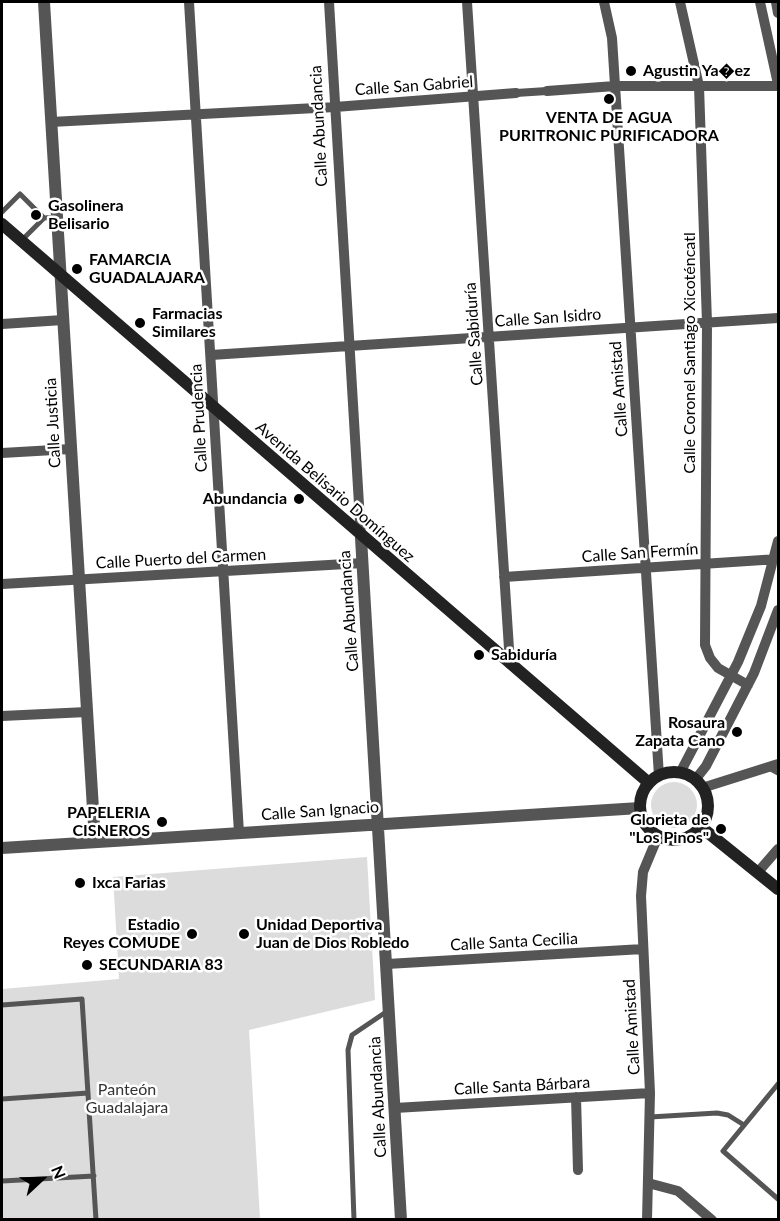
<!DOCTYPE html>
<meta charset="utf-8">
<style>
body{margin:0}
#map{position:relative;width:780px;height:1221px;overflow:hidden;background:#fff;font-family:Lato,sans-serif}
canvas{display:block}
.frame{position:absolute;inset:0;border:3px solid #000;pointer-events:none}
.north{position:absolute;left:12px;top:1149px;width:60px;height:60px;-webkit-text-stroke:4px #fff;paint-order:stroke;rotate:68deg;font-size:16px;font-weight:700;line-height:24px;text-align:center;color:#000}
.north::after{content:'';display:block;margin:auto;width:21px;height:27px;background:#000;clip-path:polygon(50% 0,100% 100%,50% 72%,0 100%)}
</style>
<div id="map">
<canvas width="780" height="1221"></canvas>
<div class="frame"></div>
<div class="north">N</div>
</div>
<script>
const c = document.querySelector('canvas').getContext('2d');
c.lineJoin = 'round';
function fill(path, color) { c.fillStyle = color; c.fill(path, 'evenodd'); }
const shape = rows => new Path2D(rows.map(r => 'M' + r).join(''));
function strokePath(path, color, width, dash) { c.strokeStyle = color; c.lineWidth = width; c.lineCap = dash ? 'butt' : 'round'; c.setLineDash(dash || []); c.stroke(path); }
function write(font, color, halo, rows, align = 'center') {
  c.font = font + ' Lato,sans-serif'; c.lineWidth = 5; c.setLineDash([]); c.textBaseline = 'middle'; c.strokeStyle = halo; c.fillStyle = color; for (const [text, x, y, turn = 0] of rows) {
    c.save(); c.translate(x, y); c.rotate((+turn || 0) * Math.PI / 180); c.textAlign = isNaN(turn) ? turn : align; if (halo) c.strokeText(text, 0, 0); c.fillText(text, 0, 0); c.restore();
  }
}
const green = shape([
 '651 805a23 23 0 1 1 46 0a23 23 0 1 1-46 0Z',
 [367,857,375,1000,249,1030,260,1219,2,1220,2,989,119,979,113,877]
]);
const service = shape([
 [2,212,20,194,44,218],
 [21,241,44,218,57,217],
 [769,768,778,773],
 [2,1005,82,999,96,1220],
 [778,1084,723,1151,778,1199],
 [2,1099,88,1093],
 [650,1117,717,1113,728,1115,744,1125],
 [2,1181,94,1176],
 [354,1220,348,1050,352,1035,389,1010]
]);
const pedestrian = shape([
 [516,93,547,91]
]);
const minor = shape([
 [189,2,239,833],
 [329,2,361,538],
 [467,2,510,664],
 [604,2,612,38,659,776],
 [680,2,699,86,707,323,705,645,710,658,718,668,748,685],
 [760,2,778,84],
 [776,2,778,13],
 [547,91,615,86,778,86],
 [51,122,335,107,516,93],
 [2,324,63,320],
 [211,355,778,318],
 [2,453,71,449],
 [504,577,778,559],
 [2,584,363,563],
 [2,716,87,712],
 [680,773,738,662,761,606,778,541],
 [695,780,706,766,754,673,778,610],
 [702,788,778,764],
 [758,872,778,849],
 [387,964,643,949],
 [576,1097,578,1170],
 [395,1108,650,1093],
 [648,1183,678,1191,712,1220],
 [647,1220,650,1093,641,896,643,872,658,836]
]);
const tertiary = shape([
 [44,2,95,842],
 [361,538,401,1220],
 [2,848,640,808]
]);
const secondary = shape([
 [2,224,649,783],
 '640 806a34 34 0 1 1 68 0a34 34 0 1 1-68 0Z',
 [701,827,778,889]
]);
const markers = [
 [631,71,6,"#000"],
 [609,99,6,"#000"],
 [36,215,6,"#000"],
 [77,269,6,"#000"],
 [140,323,6,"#000"],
 [299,499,6,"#000"],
 [479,655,6,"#000"],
 [737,732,6,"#000"],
 [162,822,6,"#000"],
 [721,829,6,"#000"],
 [80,883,6,"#000"],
 [192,934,6,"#000"],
 [244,934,6,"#000"],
 [87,965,6,"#000"]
];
const poiNames = [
 ["Agustin Ya�ez",643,71],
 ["VENTA DE AGUA",609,118,"center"],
 ["PURITRONIC PURIFICADORA",609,136,"center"],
 ["Gasolinera",48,206],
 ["Belisario",48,224],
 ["FAMARCIA",89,260],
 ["GUADALAJARA",89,278],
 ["Farmacias",152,314],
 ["Similares",152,332],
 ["Abundancia",287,499,"right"],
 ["Sabiduría",491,655],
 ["Rosaura",725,723,"right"],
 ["Zapata Cano",725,741,"right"],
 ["PAPELERIA",150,813,"right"],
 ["CISNEROS",150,831,"right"],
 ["Glorieta de",709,820,"right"],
 ["\"Los Pinos\"",709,838,"right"],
 ["Ixca Farias",92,883],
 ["Estadio",180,925,"right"],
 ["Reyes COMUDE",180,943,"right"],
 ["Unidad Deportiva",256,925],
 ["Juan de Dios Robledo",256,943],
 ["SECUNDARIA 83",99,965]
];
const streetNames = [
 ["Calle San Gabriel",414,86,-4],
 ["Calle Abundancia",319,126,-93],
 ["Calle San Isidro",548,318,-4],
 ["Calle Sabiduría",474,334,-94],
 ["Calle Coronel Santiago Xicoténcatl",690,353,-90],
 ["Calle Amistad",619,389,-94],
 ["Calle Prudencia",199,418,-93],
 ["Calle Justicia",53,423,-93],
 ["Avenida Belisario Domínguez",335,492,41],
 ["Calle San Fermín",640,553,-4],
 ["Calle Puerto del Carmen",181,559,-3],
 ["Calle Abundancia",349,611,-94],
 ["Calle San Ignacio",320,811,-4],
 ["Calle Santa Cecilia",514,942,-3],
 ["Calle Amistad",632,1027,-93],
 ["Calle Santa Bárbara",522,1086,-3],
 ["Calle Abundancia",378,1097,-93]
];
const parkNames = [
 ["Panteón",127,1090],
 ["Guadalajara",127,1108]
];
fill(green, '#dcdcdc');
strokePath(service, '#555', 5);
strokePath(pedestrian, '#555', 8);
strokePath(minor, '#555', 10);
strokePath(tertiary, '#555', 12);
strokePath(secondary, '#222', 12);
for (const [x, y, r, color] of markers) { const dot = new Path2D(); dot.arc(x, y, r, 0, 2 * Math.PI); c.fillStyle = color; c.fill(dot); strokePath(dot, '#fff', 2); }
write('bold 16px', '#000', '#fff', poiNames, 'left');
write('16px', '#000', '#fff', streetNames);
write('16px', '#333', '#fff', parkNames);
</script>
